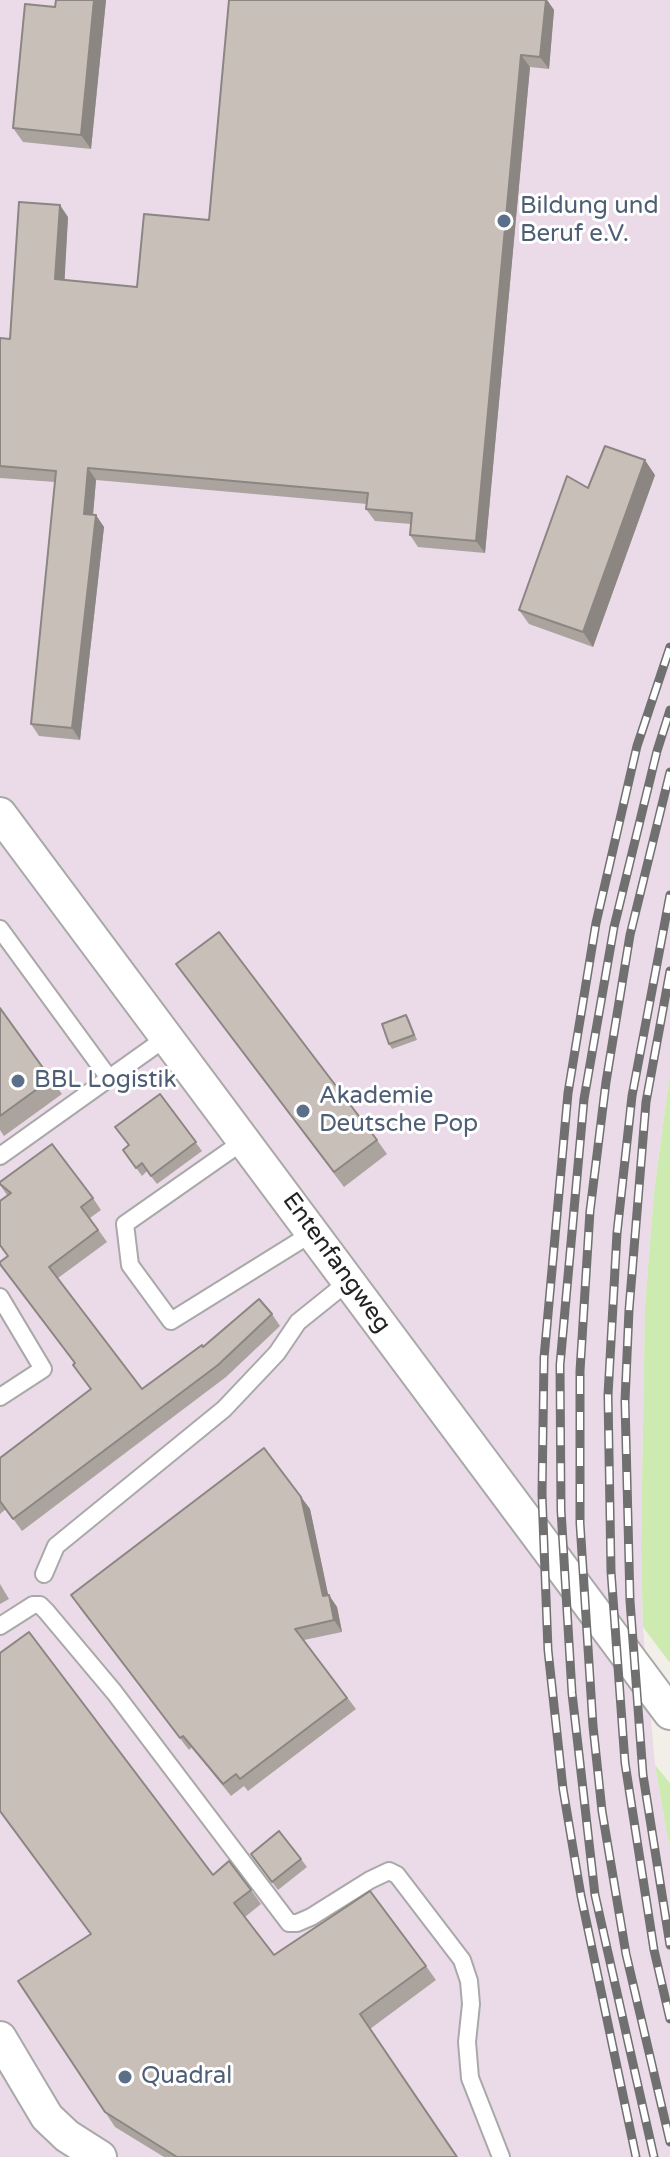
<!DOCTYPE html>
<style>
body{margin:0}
canvas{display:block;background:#f2efe9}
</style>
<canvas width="670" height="2157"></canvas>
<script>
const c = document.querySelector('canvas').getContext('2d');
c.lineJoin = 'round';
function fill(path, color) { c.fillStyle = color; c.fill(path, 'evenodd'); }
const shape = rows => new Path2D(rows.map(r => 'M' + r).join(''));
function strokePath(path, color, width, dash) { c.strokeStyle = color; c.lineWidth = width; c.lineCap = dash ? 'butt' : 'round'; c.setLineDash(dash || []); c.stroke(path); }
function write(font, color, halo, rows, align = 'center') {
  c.font = font + ' "Varela Round",sans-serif'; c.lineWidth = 6; c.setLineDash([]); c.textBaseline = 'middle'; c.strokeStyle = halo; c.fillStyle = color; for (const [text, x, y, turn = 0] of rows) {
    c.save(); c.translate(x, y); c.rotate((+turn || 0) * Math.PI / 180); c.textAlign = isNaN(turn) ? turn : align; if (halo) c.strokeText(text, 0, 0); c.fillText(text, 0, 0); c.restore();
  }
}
const industrial = shape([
 [0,0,670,0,670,1073,654,1192,645,1306,641,1545,643,1627,655,1765,670,1851,670,2157,0,2157]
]);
const grass = shape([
 [670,1073,670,1663,643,1627,641,1545,645,1306,654,1192],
 [655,1765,670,1783,670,1851]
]);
const lane = shape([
 [0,929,109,1078],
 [245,1140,125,1224,130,1265,171,1321,314,1232],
 [0,1156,167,1037],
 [0,1297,43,1369,0,1397],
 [44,1574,56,1546,224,1409,277,1353,298,1322,349,1281],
 [0,1626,33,1605,40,1605,46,1611,114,1692,289,1923,297,1923,311,1917,370,1880,389,1871,397,1875,462,1960,469,1981,471,2004,467,2042,470,2078,501,2157]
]);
const street = shape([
 [0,814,670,1713],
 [0,2038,47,2117,67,2136,100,2157]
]);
const rail = shape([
 [670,772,630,935,606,1082,590,1211,580,1371,580,1523,593,1726,602,1811,626,1954,670,2142],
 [670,895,632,1096,617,1233,608,1395,611,1571,625,1763,654,1950,670,2019],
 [670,971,646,1102,629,1310,625,1401,630,1601,643,1775,670,1945],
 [636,2157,581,1896,563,1789,548,1650,542,1494,544,1358,568,1093,596,923,637,746,670,647],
 [654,2157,595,1895,572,1693,561,1510,560,1365,584,1099,614,927,657,751,670,710]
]);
const wall = shape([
 [56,0,106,0,91,149,23,142,13,128,55,7],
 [229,0,547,0,554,10,549,69,530,67,485,553,418,547,410,535,411,524,375,521,366,509,367,504,96,480,93,514,104,527,80,740,39,736,31,724,55,482,0,478,0,338,10,339,68,217,64,280,137,287,209,220],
 [655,475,593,647,529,624,519,610,588,488],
 [176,964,377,1140,387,1154,344,1187],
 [0,1008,62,1094,4,1136,0,1130],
 [406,1015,409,1019,417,1040,392,1049,389,1044],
 [160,1094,202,1151,157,1184,147,1171,142,1176,123,1150,128,1145],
 [0,1185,93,1198,101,1210,90,1218,107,1242,58,1278,142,1389,203,1347,272,1314,280,1326,226,1377,22,1531,6,1509,0,1514,0,1458,90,1389,8,1256,7,1195],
 [301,1497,310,1509,328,1595,337,1607,342,1632,304,1640,356,1709,248,1791,244,1786,231,1796,192,1747,189,1750,79,1607],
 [0,1584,9,1599,0,1604],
 [251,1854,301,1859,307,1867,278,1890],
 [213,1875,251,1890,261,1904,245,1917,274,1955,426,1966,436,1980,370,2029,457,2157,164,2157,115,2127,105,2112]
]);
const shadedWall = shape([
 [94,0,106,0,91,149,81,135],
 [546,0,547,0,554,10,549,69,540,57],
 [521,55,530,67,485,553,476,541],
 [60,205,68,217,64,291,55,279],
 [645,460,655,475,593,647,583,632],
 [88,468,96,480,92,526,84,514],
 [96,515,104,527,80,740,72,728],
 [301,1497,310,1509,331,1608,323,1596],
 [329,1595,337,1607,342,1632,334,1620]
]);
const building = shape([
 [56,0,94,0,81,135,13,128,25,4,55,7,56,0],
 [229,0,546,0,540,57,521,55,476,541,410,535,412,513,366,509,368,493,88,468,84,514,96,515,72,728,31,724,56,471,0,466,0,338,10,339,19,202,60,205,55,279,137,287,144,214,209,220,229,0],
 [605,446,645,460,583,632,519,610,567,476,588,488,605,446],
 [219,932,377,1140,334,1172,176,964,219,932],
 [0,1008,51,1079,0,1116,0,1008],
 [406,1015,414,1035,389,1044,382,1024,406,1015],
 [160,1094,196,1142,151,1176,142,1163,136,1168,123,1150,129,1145,115,1127,160,1094],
 [52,1144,93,1198,81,1207,98,1230,49,1267,142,1389,202,1345,203,1347,259,1299,272,1314,218,1365,13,1519,0,1501,0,1458,91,1389,73,1365,75,1363,0,1264,0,1262,8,1256,0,1245,0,1201,11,1193,0,1184,0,1182,52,1144],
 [264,1448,301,1497,323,1596,329,1595,334,1620,295,1629,347,1698,240,1779,236,1774,223,1784,183,1736,180,1738,71,1595,264,1448],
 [29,1632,213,1875,229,1861,251,1890,234,1903,274,1955,370,1891,426,1966,360,2014,457,2157,177,2157,105,2112,18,1981,91,1934,0,1811,0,1653,29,1632],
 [279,1831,301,1859,272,1882,251,1854,279,1831]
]);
const markers = [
 [504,221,8,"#5c6f8a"],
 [18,1081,8,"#5c6f8a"],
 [303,1111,8,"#5c6f8a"],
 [125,2077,8,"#5c6f8a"]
];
const serviceNames = [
 ["Bildung und",520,207],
 ["Beruf e.V.",520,235],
 ["BBL Logistik",34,1081],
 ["Akademie",319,1097],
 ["Deutsche Pop",319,1125],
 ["Quadral",141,2077]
];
const streetNames = [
 ["Entenfangweg",336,1263,54]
];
fill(industrial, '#ebdbe8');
fill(grass, '#cdebb0');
strokePath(lane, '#a9a9a9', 20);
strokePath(street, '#a9a9a9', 36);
strokePath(lane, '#fff', 16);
strokePath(street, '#fff', 32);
strokePath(rail, '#707070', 9);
strokePath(rail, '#fff', 6, [18]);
fill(wall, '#aba49e');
fill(shadedWall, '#8b8681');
fill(building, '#c7bfb8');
strokePath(building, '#8b8681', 2);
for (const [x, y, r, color] of markers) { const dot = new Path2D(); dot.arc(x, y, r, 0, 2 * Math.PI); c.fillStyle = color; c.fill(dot); strokePath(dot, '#fff', 3); }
write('24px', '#4e5e75', '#fff', serviceNames, 'left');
write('24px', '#222', '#fff', streetNames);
</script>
